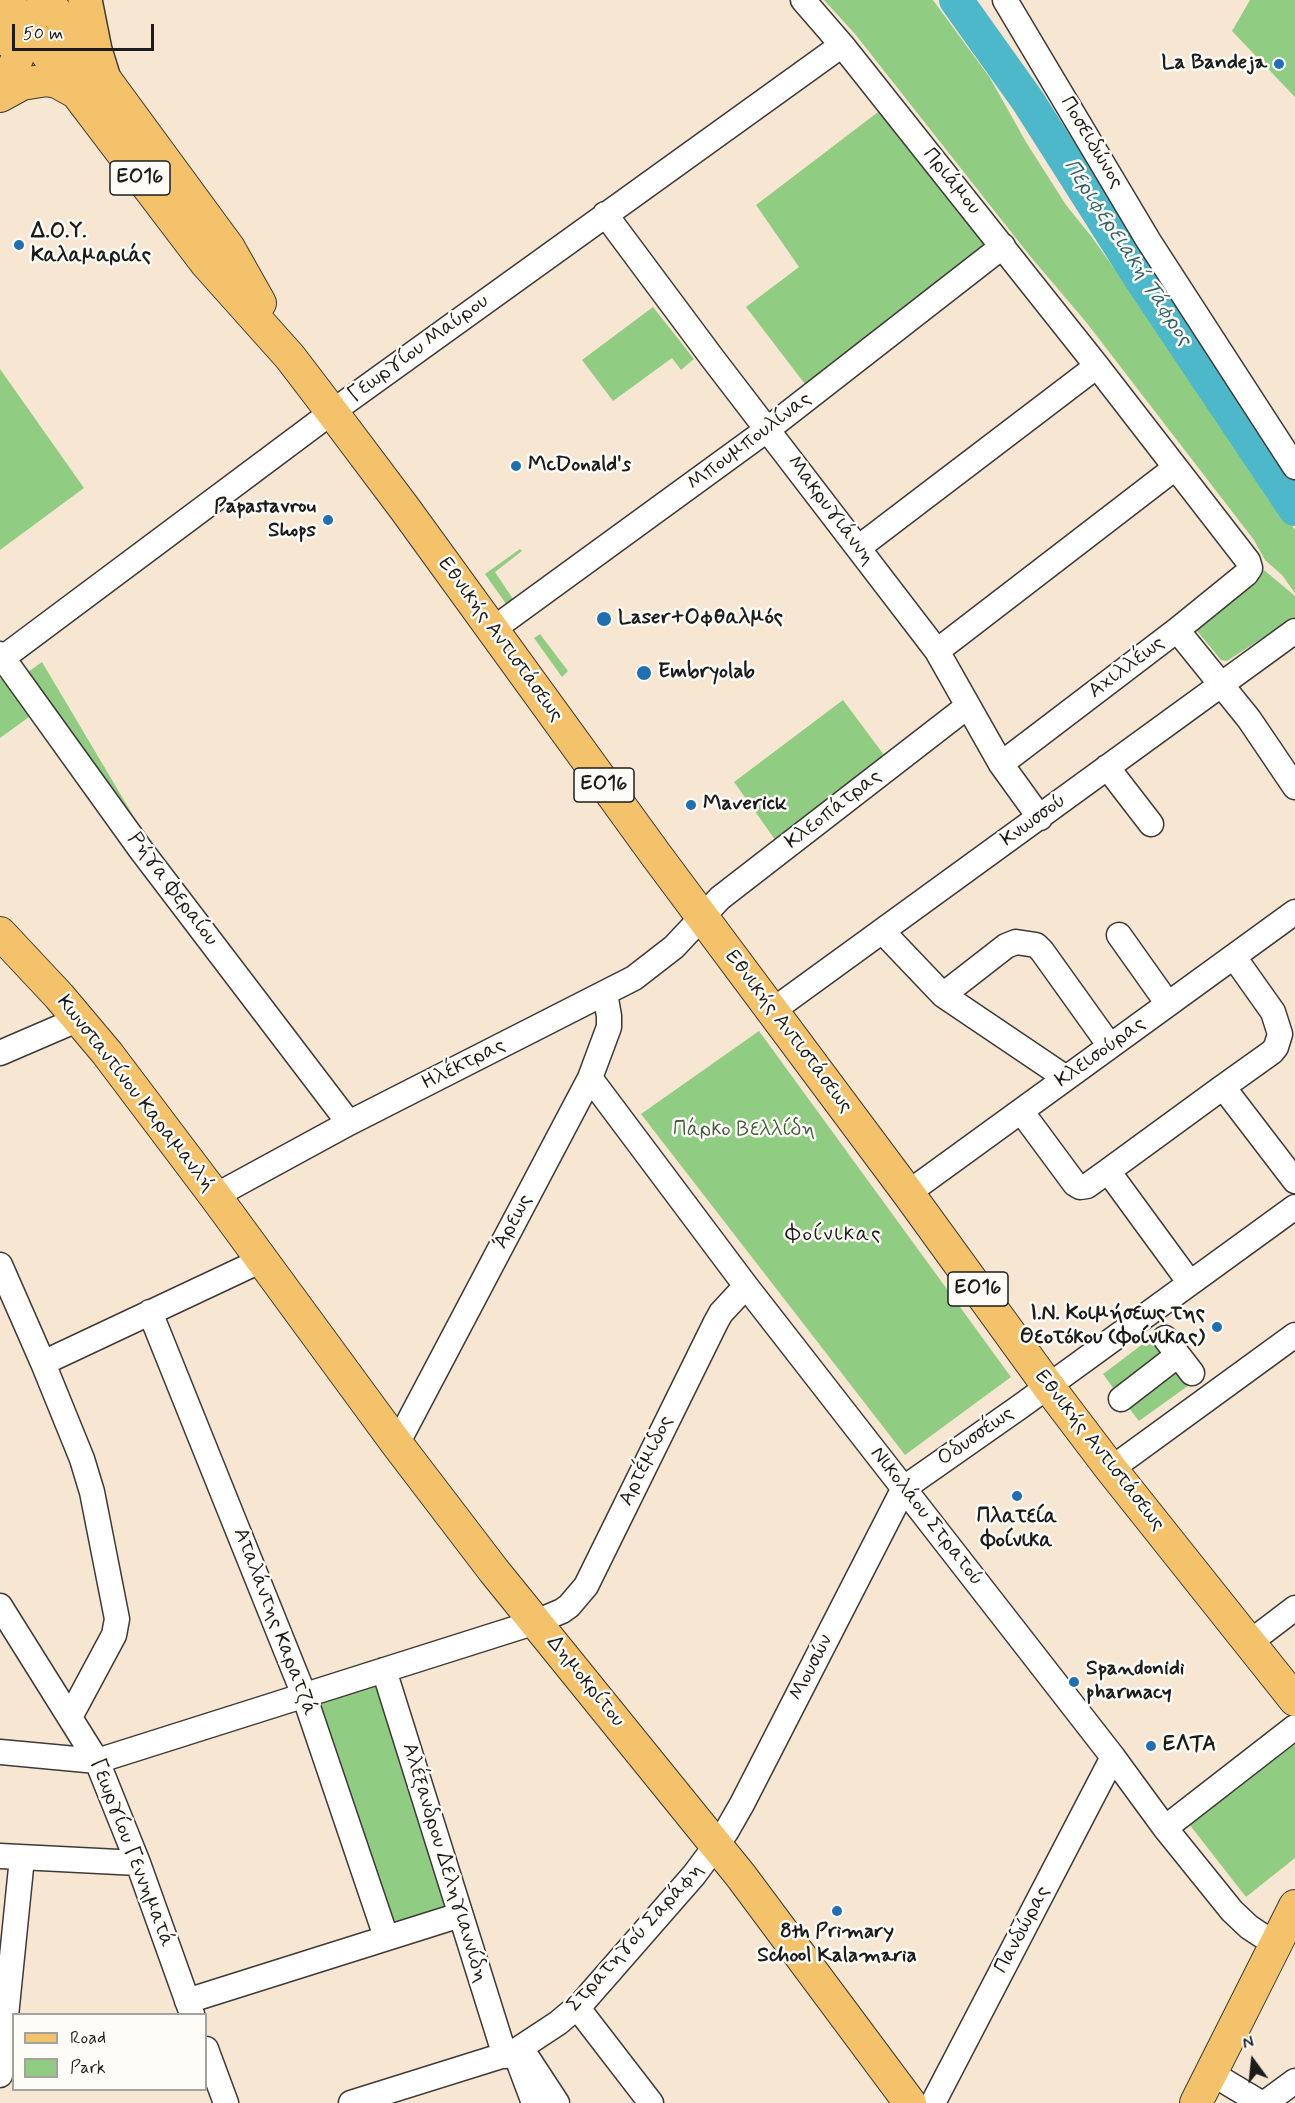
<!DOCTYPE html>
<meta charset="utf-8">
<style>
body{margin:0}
#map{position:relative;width:1295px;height:2103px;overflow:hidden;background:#f7e6d2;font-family:Mynerve,sans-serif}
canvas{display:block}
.legend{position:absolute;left:12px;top:2013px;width:195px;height:78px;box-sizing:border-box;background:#fdfcf7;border:2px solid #a3a29f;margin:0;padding:8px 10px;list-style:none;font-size:18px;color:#1c1c1c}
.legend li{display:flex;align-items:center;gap:12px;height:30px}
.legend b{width:30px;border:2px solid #a3a29f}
.north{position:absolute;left:1223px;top:2031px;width:60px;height:60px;-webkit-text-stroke:4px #fdfcf7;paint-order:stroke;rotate:345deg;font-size:16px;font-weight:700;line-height:24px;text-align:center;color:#1c1c1c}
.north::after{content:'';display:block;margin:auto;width:21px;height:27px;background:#1c1c1c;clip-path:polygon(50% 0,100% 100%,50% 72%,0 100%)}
.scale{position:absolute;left:12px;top:24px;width:142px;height:27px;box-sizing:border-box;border:3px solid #1c1c1c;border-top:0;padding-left:8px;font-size:18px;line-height:21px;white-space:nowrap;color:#1c1c1c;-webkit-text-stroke:4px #fdfcf7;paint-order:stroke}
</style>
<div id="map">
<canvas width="1295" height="2103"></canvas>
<ul class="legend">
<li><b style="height:8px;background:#f3c26a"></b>Road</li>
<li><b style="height:16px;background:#90cd83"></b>Park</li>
</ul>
<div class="north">N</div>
<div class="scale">50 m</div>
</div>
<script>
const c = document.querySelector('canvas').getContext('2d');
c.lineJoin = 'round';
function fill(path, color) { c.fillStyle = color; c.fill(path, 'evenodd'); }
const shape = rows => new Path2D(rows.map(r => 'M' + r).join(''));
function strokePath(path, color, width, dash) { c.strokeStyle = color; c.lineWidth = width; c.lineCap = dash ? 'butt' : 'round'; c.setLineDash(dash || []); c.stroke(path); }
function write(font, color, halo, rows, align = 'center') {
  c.font = font + ' Mynerve,sans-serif'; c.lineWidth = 5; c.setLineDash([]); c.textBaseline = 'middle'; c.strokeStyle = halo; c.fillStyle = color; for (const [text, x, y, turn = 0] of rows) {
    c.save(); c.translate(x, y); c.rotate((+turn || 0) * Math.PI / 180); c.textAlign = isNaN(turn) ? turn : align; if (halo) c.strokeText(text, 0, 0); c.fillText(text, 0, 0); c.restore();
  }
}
const green = shape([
 [824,0,933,0,990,78,1026,142,1066,205,1091,236,1190,375,1295,530,1295,593,1282,575,1265,560,1254,540,1086,322,1030,256,855,34],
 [1250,0,1295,0,1295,97,1232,31],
 [882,109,991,248,808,388,746,307,799,267,756,205],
 [653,307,694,359,681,370,672,358,613,401,582,360],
 [0,369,84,488,0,550],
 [520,549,522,551,495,572,515,602,511,611,485,574],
 [1264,570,1295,596,1295,617,1227,661,1221,660,1193,626],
 [540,634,568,671,562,677,534,638],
 [42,662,150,844,25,674],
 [1,678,29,717,0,738,0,679],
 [843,700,887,759,776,841,734,782],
 [759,1031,1011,1377,905,1455,641,1114],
 [1156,1334,1164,1356,1116,1392,1103,1374],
 [1173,1367,1192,1383,1139,1421,1125,1403],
 [378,1679,453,1910,388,1929,315,1699],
 [1295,1742,1295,1858,1246,1897,1189,1824]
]);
const river = shape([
 [956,0,1028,101,1137,273,1295,509]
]);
const minor = shape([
 [803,0,842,45,1097,366,1248,561,1250,568,1246,574,1177,630,1001,764],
 [1005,0,1148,240,1295,467],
 [605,214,713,359,937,651,1001,764,1040,818],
 [858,548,1097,366],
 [492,630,768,429,1003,246],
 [1177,630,1249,719,1295,787],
 [937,651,1175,468],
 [0,654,141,850,349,1123],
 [0,660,332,412,842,45],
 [1107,767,1151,824],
 [882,931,943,995,1066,1078],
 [1119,935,1168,1004],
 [943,995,1006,946,1016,942,1036,945,1042,951,1110,1046],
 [772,1011,1295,631],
 [0,1053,79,1019],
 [590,1078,746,1286,1113,1757,1165,1828,1232,1911,1249,1927,1261,1935,1277,1941],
 [1223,1087,1272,1052,1276,1047,1280,1034,1273,1012,1234,957],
 [1021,1111,1075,1184,1080,1187,1087,1186,1108,1171],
 [908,1193,1295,912],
 [215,1196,349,1123,634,978,674,947,720,898,968,706],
 [0,1265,43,1363,82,1459,92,1492,117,1619,114,1635,70,1717],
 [1190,1283,1108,1171,1223,1087,1295,1181],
 [150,1312,304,1695,386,1937],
 [1165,1338,1192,1373],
 [43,1363,262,1260],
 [1121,1399,1178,1355],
 [397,1444,590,1078,609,1027,609,1016,605,993],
 [1111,1469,1295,1335],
 [0,1606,97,1761,138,1863,192,2014],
 [1249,1643,1295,1608],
 [384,1670,505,2056],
 [0,1752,97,1761,536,1622,562,1611,569,1606,586,1586,716,1322,721,1313,746,1286],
 [1165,1828,1295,1727],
 [0,1856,138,1863],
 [187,2001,460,1915],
 [577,2007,651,2103],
 [521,2048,557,2103],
 [206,2049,226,2103],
 [519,2063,534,2103],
 [1211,2073,1261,2103],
 [0,2075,22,1858],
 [351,2103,514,2052,558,2023,583,2002,694,1875,726,1832,742,1804,904,1488,1021,1406,1295,1207],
 [933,2103,1113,1757],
 [1265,2103,1295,2081]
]);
const major = shape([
 [6,0,206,263,290,357,332,412,405,509,656,855,908,1193,1048,1386,1111,1469,1295,1700],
 [47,0,229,248,260,303],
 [0,39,10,0],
 [0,93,12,72,33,15],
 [0,96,22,84,47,80,57,82,75,92],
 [0,933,59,996,107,1053,215,1196,397,1444,494,1571,741,1876,910,2103],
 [1196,2103,1295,1906]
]);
const highway = shape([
 [85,0,95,50,104,79]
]);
const markers = [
 [1279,64,6,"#1f6fb2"],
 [19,245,6,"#1f6fb2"],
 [516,466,6,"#1f6fb2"],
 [328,520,6,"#1f6fb2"],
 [604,619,8,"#1f6fb2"],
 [644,673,8,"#1f6fb2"],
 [691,805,6,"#1f6fb2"],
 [1217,1327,6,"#1f6fb2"],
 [1017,1496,6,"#1f6fb2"],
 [1074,1682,6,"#1f6fb2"],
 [1151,1746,6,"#1f6fb2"],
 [837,1911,6,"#1f6fb2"]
];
const shields = [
 [140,178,60],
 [604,785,60],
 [978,1289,60]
];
const shieldNames = [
 ["ΕΟ16",140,178],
 ["ΕΟ16",604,785],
 ["ΕΟ16",978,1289]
];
const poiNames = [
 ["La Bandeja",1267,64,"right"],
 ["Δ.Ο.Υ.",31,233],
 ["Καλαμαριάς",31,257],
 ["McDonald's",528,466],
 ["Papastavrou",316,508,"right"],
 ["Shops",316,532,"right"],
 ["Laser+Οφθαλμός",618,619],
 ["Embryolab",658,673],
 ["Maverick",703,805],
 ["Ι.Ν. Κοιμήσεως της",1205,1315,"right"],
 ["Θεοτόκου (Φοίνικας)",1205,1339,"right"],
 ["Πλατεία",1017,1518,"center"],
 ["Φοίνικα",1017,1542,"center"],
 ["Spandonidi",1086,1670],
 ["pharmacy",1086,1694],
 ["ΕΛΤΑ",1163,1746],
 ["8th Primary",837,1933,"center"],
 ["School Kalamaria",837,1957,"center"]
];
const streetNames = [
 ["Ποσειδώνος",1091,143,59],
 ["Πριάμου",951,182,51],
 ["Γεωργίου Μαύρου",419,349,-36],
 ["Μπουμπουλίνας",750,442,-37],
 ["Μακρυγιάννη",830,511,53],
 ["Εθνικής Αντιστάσεως",500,640,54],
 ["Αχιλλέως",1127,668,-37],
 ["Κλεοπάτρας",834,810,-38],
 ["Κνωσσού",1034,821,-36],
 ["Ρήγα Φεραίου",172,890,53],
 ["Εθνικής Αντιστάσεως",788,1032,53],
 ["Κλεισούρας",1101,1053,-36],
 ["Ηλέκτρας",464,1065,-27],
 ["Κωνσταντίνου Καραμανλή",135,1094,52],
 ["Άρεως",514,1222,-62],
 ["Οδυσσέως",976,1437,-35],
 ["Εθνικής Αντιστάσεως",1099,1451,52],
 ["Αρτέμιδος",647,1461,-64],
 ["Νικολάου Στρατού",926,1517,52],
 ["Αταλάντης Καρατζά",274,1622,69],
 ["Μουσών",812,1668,-63],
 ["Δημοκρίτου",585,1682,51],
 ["Γεωργίου Γεννηματά",131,1853,69],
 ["Αλέξανδρου Δεληγιαννίδη",444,1863,73],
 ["Πανδώρας",1023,1930,-62],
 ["Στρατηγού Σαράφη",636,1938,-48]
];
const parkNames = [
 ["Πάρκο Βελλίδη",744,1131]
];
const waterNames = [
 ["Περιφερειακή Τάφρος",1127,253,57]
];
const neighbourhoodNames = [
 ["Φοίνικας",834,1235]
];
fill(green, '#90cd83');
strokePath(river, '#4db8ca', 34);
strokePath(minor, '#3d3a37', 27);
strokePath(major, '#3d3a37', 34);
strokePath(highway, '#3d3a37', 36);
strokePath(minor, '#fff', 24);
strokePath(major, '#f3c26a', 32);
strokePath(highway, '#f3c26a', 33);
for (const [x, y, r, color] of markers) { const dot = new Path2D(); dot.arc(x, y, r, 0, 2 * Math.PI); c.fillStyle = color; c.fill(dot); strokePath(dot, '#fdfcf7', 2); }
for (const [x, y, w] of shields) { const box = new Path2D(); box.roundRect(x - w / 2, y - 17, w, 34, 4.5); c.fillStyle = '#fdfcf7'; c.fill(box); strokePath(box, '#1c1c1c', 1.5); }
write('bold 20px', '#1c1c1c', null, shieldNames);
write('bold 21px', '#1c1c1c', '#fdfcf7', poiNames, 'left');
write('21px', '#1c1c1c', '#fdfcf7', streetNames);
write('21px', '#455a40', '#fdfcf7', parkNames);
write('italic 22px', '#32626a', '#fdfcf7', waterNames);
c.letterSpacing = '1.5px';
write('22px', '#1c1c1c', '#fdfcf7', neighbourhoodNames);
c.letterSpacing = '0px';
</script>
